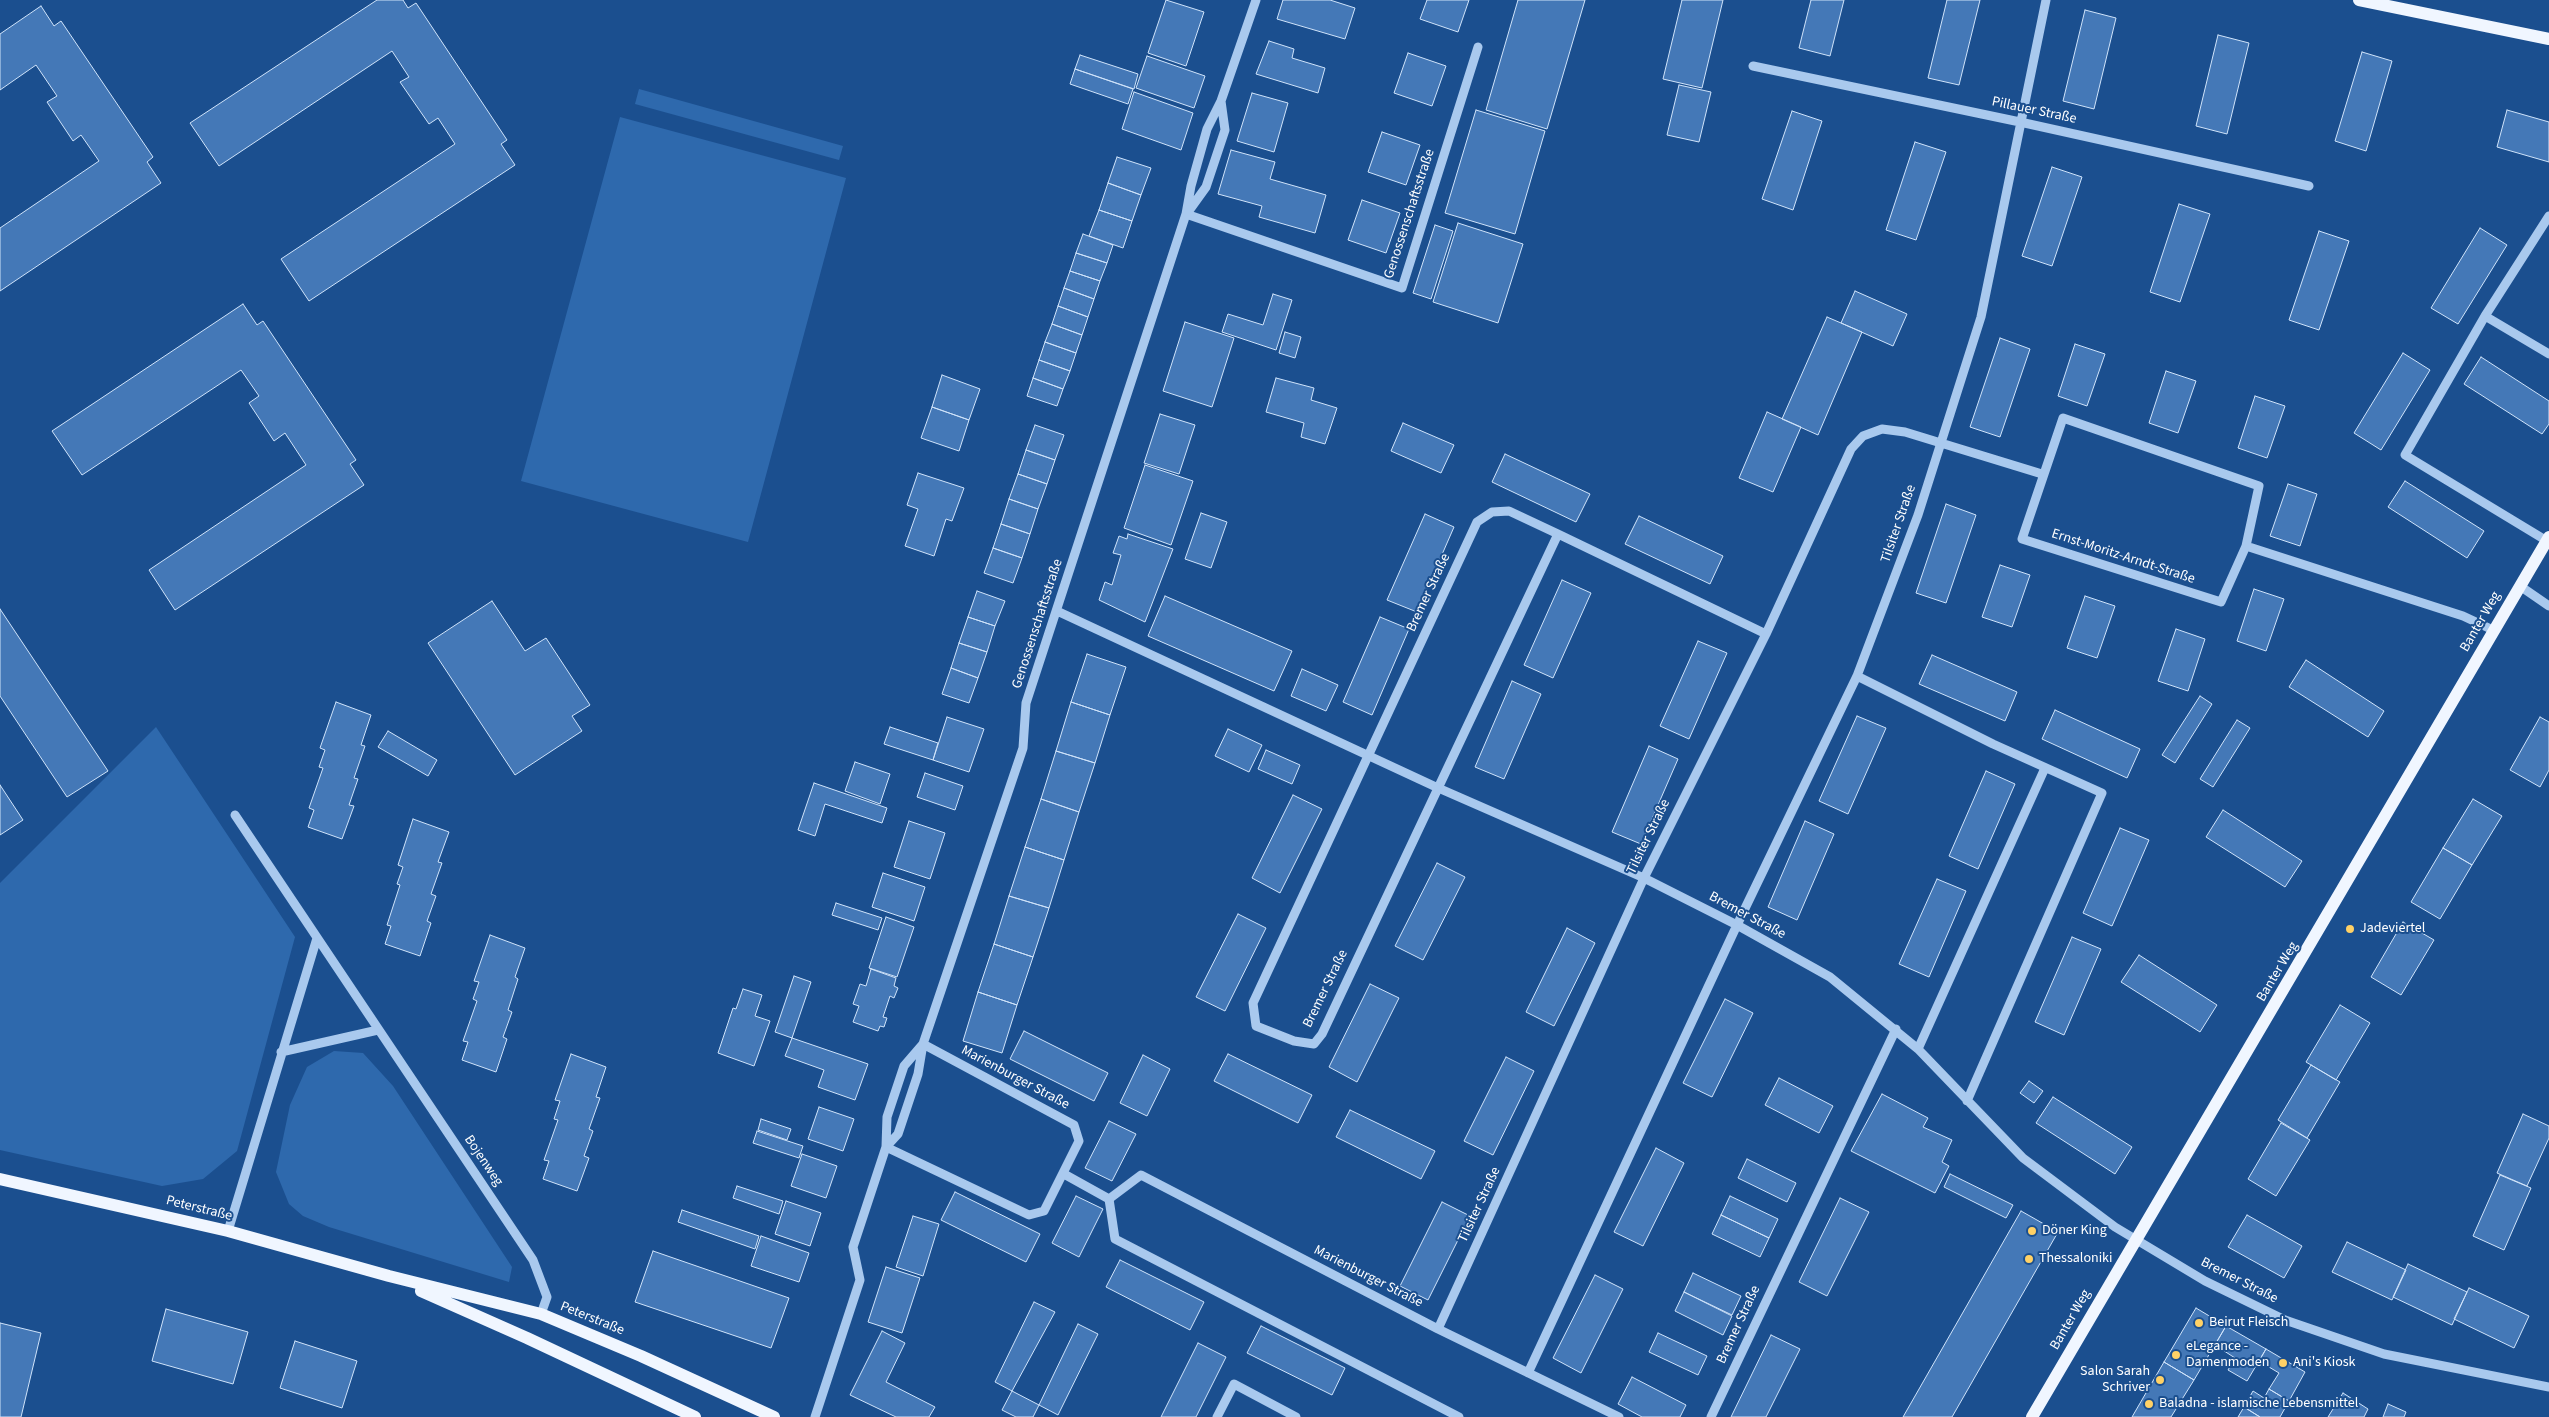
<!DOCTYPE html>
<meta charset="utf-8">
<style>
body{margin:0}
canvas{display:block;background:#1b4f8f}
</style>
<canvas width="2549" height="1417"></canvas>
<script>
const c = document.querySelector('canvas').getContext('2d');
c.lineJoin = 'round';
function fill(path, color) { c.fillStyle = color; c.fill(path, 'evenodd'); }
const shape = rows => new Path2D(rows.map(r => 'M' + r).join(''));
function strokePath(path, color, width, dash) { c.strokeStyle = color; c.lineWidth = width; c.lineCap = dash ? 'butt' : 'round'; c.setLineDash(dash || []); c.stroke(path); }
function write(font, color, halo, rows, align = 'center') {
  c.font = font + ' "Source Sans 3",sans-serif'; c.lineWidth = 4; c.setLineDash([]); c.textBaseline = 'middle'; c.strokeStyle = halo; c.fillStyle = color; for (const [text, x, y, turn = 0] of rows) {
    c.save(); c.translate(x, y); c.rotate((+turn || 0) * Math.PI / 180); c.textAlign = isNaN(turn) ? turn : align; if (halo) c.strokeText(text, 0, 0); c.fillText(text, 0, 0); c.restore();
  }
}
const green = shape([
 [639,89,843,146,839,160,635,104],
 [620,117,846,178,748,542,521,481],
 [156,727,295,937,237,1151,203,1179,162,1186,0,1150,0,883],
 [334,1051,363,1053,393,1086,512,1267,509,1282,329,1227,303,1216,289,1204,276,1172,290,1105,307,1067]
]);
const building = shape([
 [377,0,403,0,408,8,416,3,507,140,501,144,515,165,309,301,281,259,455,144,438,118,429,124,400,82,409,77,392,51,219,166,190,123,377,0],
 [1166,0,1204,12,1186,66,1148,53,1166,0],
 [1283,0,1330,0,1355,8,1345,39,1277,19,1283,0],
 [1427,0,1469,0,1458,32,1420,19,1427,0],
 [1518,0,1585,0,1547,129,1486,110,1518,0],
 [1682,0,1723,0,1702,88,1663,79,1682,0],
 [1811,0,1844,0,1830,56,1799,48,1811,0],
 [1947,0,1980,0,1959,85,1928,78,1947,0],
 [41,6,54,26,61,21,153,157,147,162,161,183,0,291,0,228,99,161,81,135,73,141,47,102,57,96,36,65,0,90,0,34,41,6],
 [2085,10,2116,18,2094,109,2063,101,2085,10],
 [2218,35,2249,43,2227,134,2196,126,2218,35],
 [1269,41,1294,49,1292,58,1325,68,1318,93,1256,74,1269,41],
 [2362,52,2392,61,2366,151,2335,141,2362,52],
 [1408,53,1446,66,1432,106,1394,93,1408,53],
 [1080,55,1138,74,1134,89,1075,69,1080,55],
 [1147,56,1205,76,1194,108,1136,88,1147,56],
 [1075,69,1133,89,1128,104,1070,84,1075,69],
 [1679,85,1711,92,1699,142,1667,135,1679,85],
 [1134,92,1193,113,1181,150,1122,129,1134,92],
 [1252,93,1288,103,1274,152,1237,141,1252,93],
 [1476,110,1545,131,1515,234,1445,213,1476,110],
 [2507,110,2549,122,2549,162,2497,147,2507,110],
 [1792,111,1822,121,1793,210,1762,199,1792,111],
 [1382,132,1420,145,1406,185,1368,172,1382,132],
 [1915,142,1946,152,1916,240,1886,230,1915,142],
 [1231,150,1275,162,1270,179,1326,195,1315,233,1259,217,1262,206,1218,194,1231,150],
 [1117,157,1151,168,1141,195,1108,183,1117,157],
 [2052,167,2082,177,2052,266,2022,256,2052,167],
 [1108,183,1141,195,1132,221,1099,210,1108,183],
 [1362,200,1400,213,1386,253,1348,240,1362,200],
 [2179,204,2210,214,2180,302,2150,292,2179,204],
 [1099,210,1132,221,1123,248,1089,236,1099,210],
 [1458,223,1523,244,1498,323,1433,302,1458,223],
 [1435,225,1453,231,1431,299,1413,293,1435,225],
 [2480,228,2507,245,2458,324,2431,308,2480,228],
 [2319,231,2349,241,2319,330,2289,320,2319,231],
 [1083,234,1113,245,1107,263,1076,253,1083,234],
 [1076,253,1107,263,1100,281,1070,271,1076,253],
 [1070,271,1100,281,1094,299,1064,288,1070,271],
 [1064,288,1094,299,1088,317,1058,306,1064,288],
 [1855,291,1907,314,1893,346,1841,323,1855,291],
 [1273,294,1292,300,1276,350,1222,332,1228,314,1263,325,1273,294],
 [243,304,257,325,263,321,356,460,350,464,364,485,175,610,149,570,306,465,285,433,274,441,249,403,259,396,241,370,82,475,52,431,243,304],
 [1058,306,1088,317,1082,335,1052,324,1058,306],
 [1827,317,1862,332,1818,435,1782,419,1827,317],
 [1185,322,1234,338,1212,407,1163,391,1185,322],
 [1052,324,1082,335,1076,353,1045,342,1052,324],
 [1285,332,1301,337,1295,358,1279,353,1285,332],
 [2000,338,2030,349,2000,437,1970,427,2000,338],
 [1045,342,1076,353,1070,371,1039,360,1045,342],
 [2075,344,2105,354,2087,406,2058,396,2075,344],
 [2403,353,2430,370,2381,450,2354,433,2403,353],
 [2481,357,2549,401,2549,424,2542,434,2464,384,2481,357],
 [1039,360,1070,371,1063,389,1033,378,1039,360],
 [2166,371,2196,381,2178,433,2149,423,2166,371],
 [942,375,980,389,969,420,932,407,942,375],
 [1033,378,1063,389,1057,406,1027,396,1033,378],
 [1276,378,1314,388,1311,400,1337,408,1325,444,1301,437,1304,423,1266,412,1276,378],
 [2255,396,2285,406,2267,458,2238,448,2255,396],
 [932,407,969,420,959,451,921,438,932,407],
 [1767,412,1801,427,1773,492,1739,478,1767,412],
 [1160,414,1195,425,1179,474,1144,463,1160,414],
 [1403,423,1454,445,1441,473,1391,451,1403,423],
 [1035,425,1064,435,1055,460,1026,450,1035,425],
 [1026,450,1055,460,1047,484,1018,474,1026,450],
 [1505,454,1590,494,1576,522,1492,482,1505,454],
 [1145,465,1193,481,1171,545,1124,528,1145,465],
 [918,473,964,488,952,521,946,519,934,556,905,546,918,509,907,505,918,473],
 [1018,474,1047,484,1038,509,1009,499,1018,474],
 [2405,481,2484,531,2467,558,2388,507,2405,481],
 [2288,484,2317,494,2300,546,2270,536,2288,484],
 [1009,499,1038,509,1030,534,1001,524,1009,499],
 [1946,504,1976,515,1946,603,1916,593,1946,504],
 [1201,513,1227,522,1211,568,1185,559,1201,513],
 [1425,514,1454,527,1417,612,1387,600,1425,514],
 [1639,516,1723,556,1710,584,1625,544,1639,516],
 [1001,524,1030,534,1022,558,993,548,1001,524],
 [1128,534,1173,549,1145,622,1099,600,1105,582,1112,585,1121,555,1113,553,1119,536,1127,539,1128,534],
 [993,548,1022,558,1013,583,984,573,993,548],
 [2000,565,2030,575,2012,627,1982,617,2000,565],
 [1562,580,1591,593,1553,678,1524,665,1562,580],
 [2254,589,2284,599,2266,651,2237,641,2254,589],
 [977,591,1005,601,995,626,968,617,977,591],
 [1165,596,1292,651,1274,691,1148,636,1165,596],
 [2085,596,2115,606,2097,658,2067,648,2085,596],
 [492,601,525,651,546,638,590,705,572,716,582,731,515,775,428,643,492,601],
 [0,609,108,771,67,797,0,696,0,609],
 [968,617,995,626,987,652,959,643,968,617],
 [1380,617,1409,629,1372,715,1343,702,1380,617],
 [2176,629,2205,639,2188,691,2158,681,2176,629],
 [1698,641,1727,653,1689,739,1660,726,1698,641],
 [959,643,987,652,978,678,951,668,959,643],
 [1087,654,1126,667,1110,715,1071,702,1087,654],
 [1932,655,2017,692,2005,721,1919,684,1932,655],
 [2306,660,2384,711,2368,737,2289,687,2306,660],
 [951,668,978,678,969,703,942,694,951,668],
 [1302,669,1338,685,1326,711,1291,696,1302,669],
 [1512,681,1541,694,1504,779,1475,767,1512,681],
 [2200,696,2212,704,2175,763,2162,755,2200,696],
 [336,702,371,715,361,745,365,746,354,778,358,779,349,805,354,806,342,839,308,827,314,810,309,808,323,768,319,767,325,750,320,748,336,702],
 [1071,702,1110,715,1095,763,1056,751,1071,702],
 [2055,710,2140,749,2127,778,2042,739,2055,710],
 [1857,716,1886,728,1848,814,1819,801,1857,716],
 [947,717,984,729,969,772,933,760,947,717],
 [2540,717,2549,722,2549,770,2540,787,2510,770,2540,717],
 [2237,720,2250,728,2213,787,2200,779,2237,720],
 [890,727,938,743,933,760,884,744,890,727],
 [1228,729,1262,745,1249,772,1215,756,1228,729],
 [388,731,437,760,428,776,378,747,388,731],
 [1649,746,1678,759,1641,844,1612,832,1649,746],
 [1266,750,1300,765,1292,784,1258,769,1266,750],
 [1056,751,1095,763,1079,812,1041,799,1056,751],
 [855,762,890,774,880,804,845,791,855,762],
 [1986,771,2015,784,1978,869,1949,856,1986,771],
 [925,773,963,786,955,810,917,797,925,773],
 [814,783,887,808,882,823,825,804,815,836,798,830,814,783],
 [0,785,23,820,0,835,0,785],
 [1293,795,1322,809,1280,893,1252,878,1293,795],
 [1041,799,1079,812,1064,860,1025,847,1041,799],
 [2473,799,2502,816,2472,865,2443,848,2473,799],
 [2223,810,2302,861,2285,887,2206,837,2223,810],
 [413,819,449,832,438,862,442,863,431,894,436,896,427,921,431,923,420,956,385,944,391,926,387,925,400,885,397,884,403,867,398,865,413,819],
 [909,821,945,833,930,879,894,867,909,821],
 [1805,821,1834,834,1797,920,1768,907,1805,821],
 [2120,828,2149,840,2112,926,2083,913,2120,828],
 [1025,847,1064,860,1049,908,1009,896,1025,847],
 [2443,848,2472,865,2440,919,2411,902,2443,848],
 [1437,863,1465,877,1423,960,1395,946,1437,863],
 [883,873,925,887,914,921,872,907,883,873],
 [1937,879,1966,891,1929,977,1899,964,1937,879],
 [1009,896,1049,908,1033,957,994,944,1009,896],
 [836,903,882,918,878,930,832,915,836,903],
 [1238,914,1266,928,1225,1011,1196,997,1238,914],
 [886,917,914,927,897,977,869,968,886,917],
 [2403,922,2434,940,2401,995,2371,977,2403,922],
 [1567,928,1595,943,1554,1026,1526,1012,1567,928],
 [490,935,525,948,515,977,518,979,508,1010,512,1012,503,1037,507,1039,496,1072,462,1060,468,1042,463,1041,477,1001,473,999,479,982,474,981,490,935],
 [2072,937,2101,949,2064,1035,2035,1022,2072,937],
 [994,944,1033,957,1017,1005,978,992,994,944],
 [2139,955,2217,1005,2200,1032,2121,982,2139,955],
 [871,969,896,978,894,986,898,988,894,998,890,996,883,1017,887,1018,884,1027,880,1026,878,1031,853,1022,859,1006,853,1004,860,984,866,986,871,969],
 [794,976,811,982,792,1038,775,1032,794,976],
 [1370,984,1399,998,1357,1082,1329,1067,1370,984],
 [743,989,762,995,755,1016,770,1021,754,1066,718,1053,733,1008,736,1009,743,989],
 [978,992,1017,1005,1002,1053,963,1041,978,992],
 [1725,999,1753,1013,1712,1097,1683,1083,1725,999],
 [2340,1005,2370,1023,2336,1080,2306,1062,2340,1005],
 [1024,1031,1108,1073,1094,1101,1010,1059,1024,1031],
 [792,1038,868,1064,855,1100,818,1087,824,1070,785,1056,792,1038],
 [571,1054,606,1067,596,1097,600,1098,589,1129,593,1131,584,1156,589,1158,577,1191,543,1179,549,1161,544,1160,558,1120,554,1119,560,1101,555,1100,571,1054],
 [1228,1054,1312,1095,1298,1123,1214,1081,1228,1054],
 [1143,1055,1170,1069,1147,1116,1120,1103,1143,1055],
 [1506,1057,1534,1071,1493,1155,1464,1141,1506,1057],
 [2311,1065,2340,1082,2307,1138,2278,1120,2311,1065],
 [1779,1078,1833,1106,1819,1133,1765,1105,1779,1078],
 [2029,1081,2043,1091,2034,1103,2020,1093,2029,1081],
 [1882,1094,1928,1118,1923,1127,1952,1140,1942,1162,1949,1166,1935,1193,1851,1151,1882,1094],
 [2053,1097,2132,1147,2115,1174,2036,1123,2053,1097],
 [819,1107,854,1119,843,1151,808,1139,819,1107],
 [1350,1110,1435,1151,1421,1179,1336,1137,1350,1110],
 [2523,1114,2549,1126,2549,1138,2527,1186,2497,1173,2523,1114],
 [761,1119,791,1129,787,1140,758,1130,761,1119],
 [1109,1121,1136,1134,1112,1181,1085,1168,1109,1121],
 [2281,1123,2310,1140,2276,1196,2248,1179,2281,1123],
 [757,1131,803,1146,799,1158,753,1143,757,1131],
 [1656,1148,1684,1163,1643,1246,1614,1232,1656,1148],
 [802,1154,837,1166,826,1198,791,1186,802,1154],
 [1747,1159,1796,1183,1787,1202,1738,1178,1747,1159],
 [1950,1174,2013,1205,2006,1218,1944,1187,1950,1174],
 [2500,1175,2531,1188,2504,1250,2473,1236,2500,1175],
 [737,1186,783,1201,779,1214,733,1198,737,1186],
 [955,1192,1040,1234,1026,1262,941,1220,955,1192],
 [1076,1196,1103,1209,1079,1257,1052,1243,1076,1196],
 [1730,1196,1778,1219,1769,1238,1721,1215,1730,1196],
 [1840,1198,1869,1212,1827,1296,1799,1282,1840,1198],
 [786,1201,821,1213,810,1246,775,1234,786,1201],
 [1442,1202,1470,1216,1428,1300,1400,1286,1442,1202],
 [682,1210,759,1236,755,1249,678,1222,682,1210],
 [2021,1211,2058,1232,1952,1417,1903,1417,2021,1211],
 [1721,1215,1769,1238,1760,1257,1712,1234,1721,1215],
 [2247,1215,2302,1246,2284,1278,2228,1247,2247,1215],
 [913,1216,939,1224,923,1276,896,1267,913,1216],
 [761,1236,809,1253,799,1282,751,1266,761,1236],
 [2347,1242,2406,1270,2392,1300,2332,1272,2347,1242],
 [653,1251,789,1298,771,1348,635,1302,653,1251],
 [1120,1260,1204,1302,1190,1330,1106,1287,1120,1260],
 [2408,1264,2467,1292,2452,1325,2393,1297,2408,1264],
 [886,1267,920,1278,902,1333,868,1322,886,1267],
 [1693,1273,1741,1296,1732,1315,1684,1292,1693,1273],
 [1595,1275,1623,1289,1581,1373,1553,1358,1595,1275],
 [2469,1288,2529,1316,2514,1348,2454,1319,2469,1288],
 [1684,1292,1732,1316,1723,1335,1675,1311,1684,1292],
 [1034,1302,1055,1312,1012,1391,995,1382,1034,1302],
 [2196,1308,2226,1326,2194,1380,2164,1362,2196,1308],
 [166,1309,248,1332,233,1384,152,1361,166,1309],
 [0,1323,41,1333,21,1417,0,1417,0,1323],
 [1078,1324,1098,1334,1058,1415,1039,1405,1078,1324],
 [1261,1326,1345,1368,1332,1395,1247,1353,1261,1326],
 [2226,1326,2266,1349,2247,1381,2228,1370,2235,1358,2215,1345,2226,1326],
 [882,1331,905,1343,886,1382,935,1407,929,1417,896,1417,850,1395,882,1331],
 [1658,1333,1707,1356,1698,1375,1649,1352,1658,1333],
 [1771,1335,1800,1349,1766,1417,1731,1417,1771,1335],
 [295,1341,357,1361,342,1408,280,1388,295,1341],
 [1198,1343,1226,1357,1196,1417,1161,1417,1198,1343],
 [2266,1349,2305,1372,2289,1401,2269,1389,2279,1373,2259,1361,2266,1349],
 [2164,1362,2194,1380,2171,1417,2132,1417,2164,1362],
 [1632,1377,1686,1405,1680,1417,1642,1417,1618,1404,1632,1377],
 [2269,1389,2289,1401,2280,1417,2260,1417,2244,1407,2253,1391,2264,1398,2269,1389],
 [1012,1391,1039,1405,1033,1417,1016,1417,1002,1410,1012,1391],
 [2343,1393,2368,1409,2364,1417,2328,1417,2343,1393],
 [2388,1404,2406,1412,2404,1417,2383,1417,2388,1404],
 [2244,1407,2260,1417,2238,1417,2244,1407]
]);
const minor = shape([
 [1753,66,2020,122,2309,186],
 [1188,212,1206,187,1225,130,1221,101],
 [1186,214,1402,288,1478,47],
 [2485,316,2549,354],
 [2063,418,2259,486,2246,546,2221,602,2022,539,2063,418],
 [1558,534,1322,1034,1314,1044,1294,1041,1256,1026,1253,1003,1477,522,1492,512,1509,511,1558,534,1766,634],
 [2547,541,2405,455,2485,316,2549,216],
 [2246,546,2463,616,2493,630],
 [2520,586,2549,606],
 [1057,611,1436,787,1644,878,1737,925,1830,977,1918,1049,2023,1158,2115,1227,2205,1281,2285,1320,2384,1354,2549,1387],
 [1857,676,1993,744,2102,793,1967,1101],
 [235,815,533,1260,547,1297,541,1314],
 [1918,1049,2045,768],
 [281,1052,378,1030],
 [886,1147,898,1134,918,1074,923,1044,1023,748,1026,703,1186,214,1191,186,1207,129,1221,101,1256,0],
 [886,1147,1029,1215,1044,1211,1079,1141,1074,1125,923,1044],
 [1064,1174,1109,1199],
 [228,1231,317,938],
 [1438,1329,1644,878,1766,634,1851,449,1863,436,1882,429,1905,432,2042,474],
 [1528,1373,1737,925,1857,676,1918,515,1981,317,2046,0],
 [815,1417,860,1280,853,1247,886,1147,887,1117,904,1066,923,1044],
 [1217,1417,1234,1384,1296,1417],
 [1459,1417,1115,1239,1109,1199,1141,1175,1438,1329,1619,1417],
 [1711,1417,1896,1029]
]);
const major = shape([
 [2359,0,2549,39],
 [0,1179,228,1231,389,1276,541,1314,641,1356,774,1417],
 [421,1291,527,1338,695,1417],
 [2032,1417,2549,537]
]);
const markers = [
 [2350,929,5,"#ffd166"],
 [2032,1231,5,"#ffd166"],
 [2029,1259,5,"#ffd166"],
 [2199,1323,5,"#ffd166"],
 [2176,1355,5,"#ffd166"],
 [2283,1363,5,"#ffd166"],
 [2160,1380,5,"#ffd166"],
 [2149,1404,5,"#ffd166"]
];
const streetNames = [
 ["Pillauer Straße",2034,111,12],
 ["Genossenschaftsstraße",1410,214,-72],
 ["Tilsiter Straße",1899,524,-71],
 ["Ernst-Moritz-Arndt-Straße",2123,557,18],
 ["Bremer Straße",1429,593,-65],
 ["Banter Weg",2481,622,-60],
 ["Genossenschaftsstraße",1038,624,-72],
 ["Tilsiter Straße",1649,837,-64],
 ["Bremer Straße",1747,916,28],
 ["Banter Weg",2278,972,-59],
 ["Bremer Straße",1326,989,-64],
 ["Marienburger Straße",1015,1078,28],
 ["Bojenweg",483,1161,56],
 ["Tilsiter Straße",1480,1205,-65],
 ["Peterstraße",199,1209,14],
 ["Marienburger Straße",1368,1277,27],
 ["Bremer Straße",2239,1281,27],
 ["Peterstraße",592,1319,22],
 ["Banter Weg",2071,1320,-60],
 ["Bremer Straße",1739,1325,-65]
];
const poiNames = [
 ["Jadeviertel",2360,929],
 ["Döner King",2042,1231],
 ["Thessaloniki",2039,1259],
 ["Beirut Fleisch",2209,1323],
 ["eLegance -",2186,1347],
 ["Damenmoden",2186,1363],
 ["Ani's Kiosk",2293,1363],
 ["Salon Sarah",2150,1372,"right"],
 ["Schriver",2150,1388,"right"],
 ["Baladna - islamische Lebensmittel",2159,1404]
];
fill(green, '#2e69ad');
fill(building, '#4478b7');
strokePath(building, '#cfe3fa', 1);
strokePath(minor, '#a9c9ee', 9);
strokePath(major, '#f0f6ff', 12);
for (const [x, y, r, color] of markers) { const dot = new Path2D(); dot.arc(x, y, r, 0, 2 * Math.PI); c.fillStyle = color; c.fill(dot); strokePath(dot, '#1b4f8f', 2); }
write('14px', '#fff', '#1b4f8f', streetNames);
write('14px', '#fff', '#1b4f8f', poiNames, 'left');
</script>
